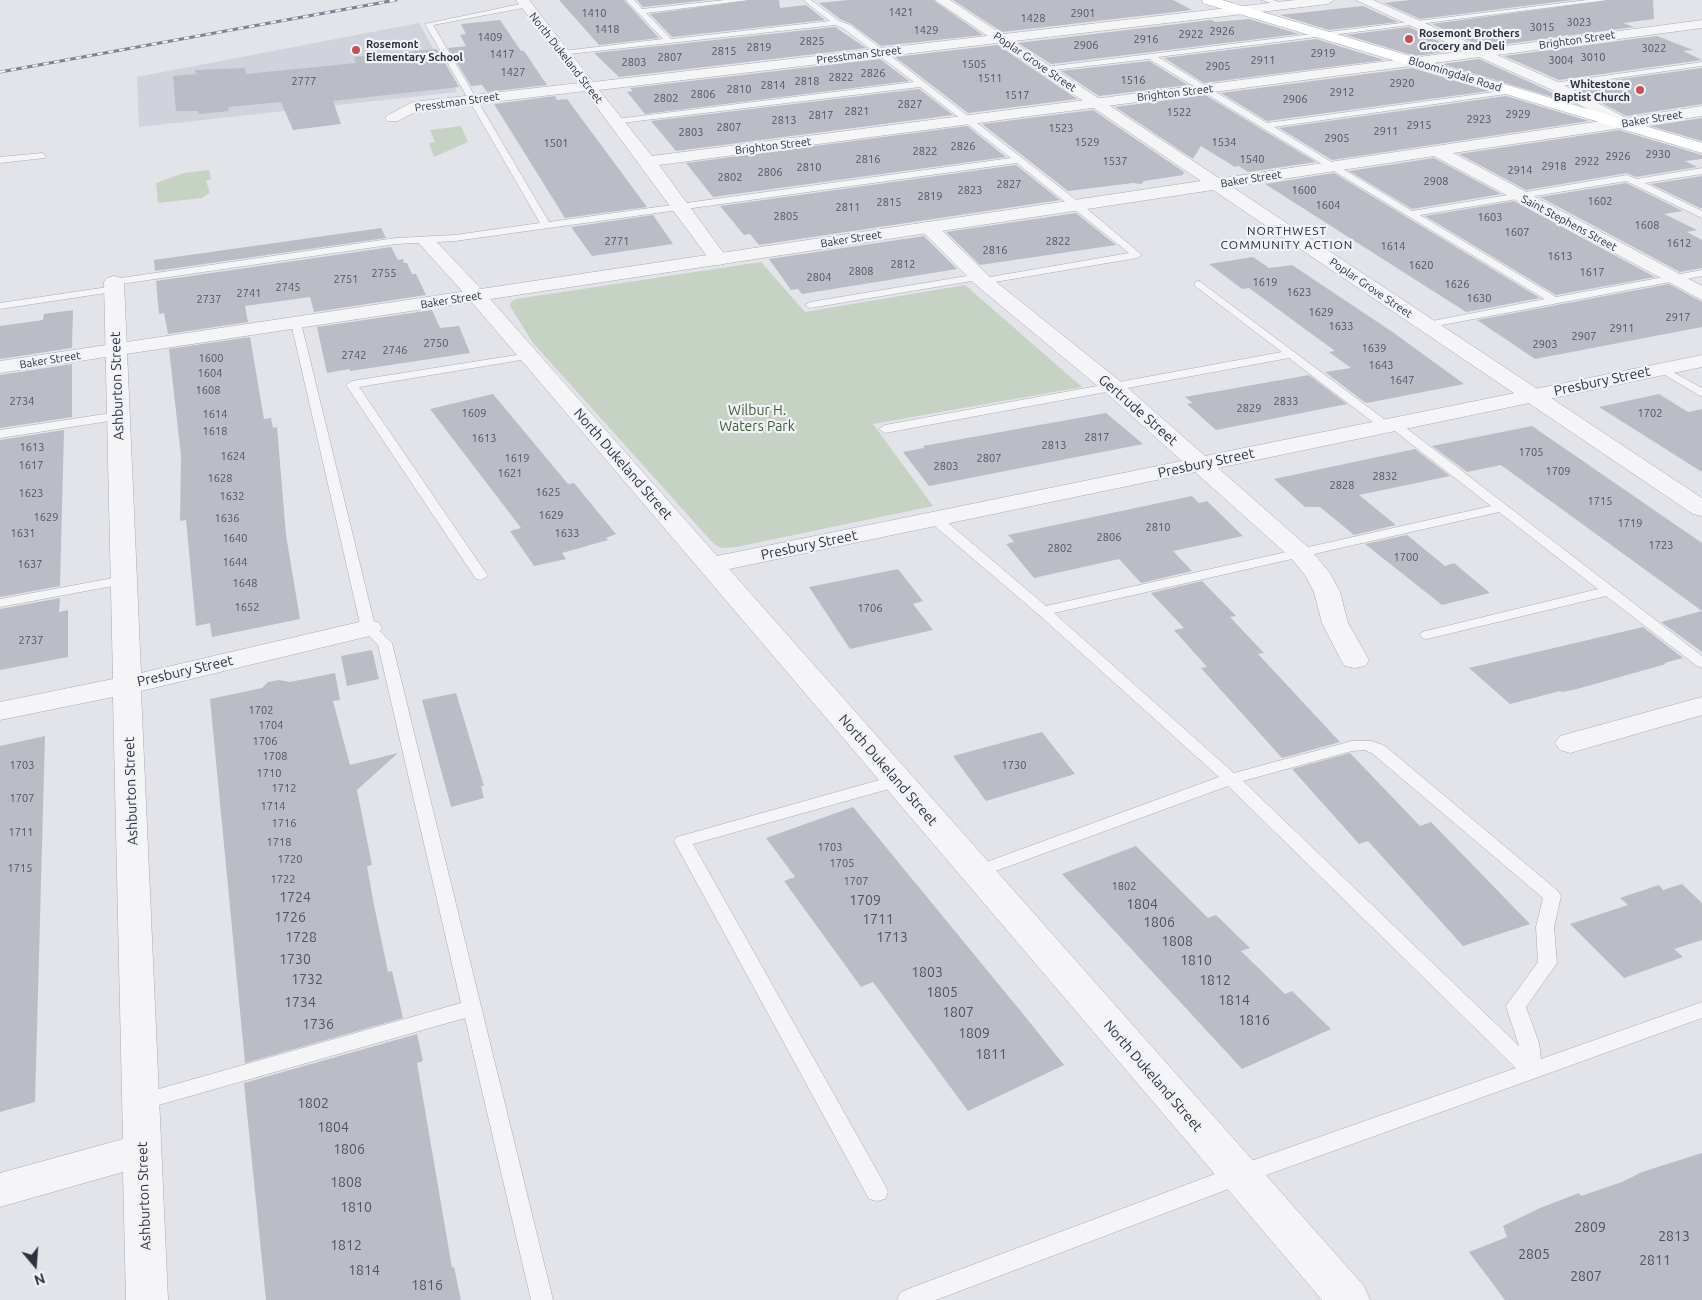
<!DOCTYPE html>
<style>
body{margin:0}
#map{position:relative;width:1702px;height:1300px;overflow:hidden;background:#e2e4e9;font-family:Ubuntu,sans-serif}
canvas{display:block}
.north{position:absolute;left:10px;top:1240px;width:50px;height:50px;-webkit-text-stroke:4px #f2f3f7;paint-order:stroke;rotate:162deg;font-size:14px;font-weight:700;line-height:20px;text-align:center;color:#2c3140}
.north::after{content:'';display:block;margin:auto;width:18px;height:22px;background:#2c3140;clip-path:polygon(50% 0,100% 100%,50% 72%,0 100%)}
</style>
<div id="map">
<canvas width="1702" height="1300"></canvas>
<div class="north">N</div>
</div>
<script>
const c = document.querySelector('canvas').getContext('2d');
c.lineJoin = 'round';
function fill(path, color) { c.fillStyle = color; c.fill(path, 'evenodd'); }
const shape = rows => new Path2D(rows.map(r => 'M' + r).join(''));
function strokePath(path, color, width, dash) { c.strokeStyle = color; c.lineWidth = width; c.lineCap = dash ? 'butt' : 'round'; c.setLineDash(dash || []); c.stroke(path); }
function write(font, color, halo, rows, align = 'center') {
  c.font = font + ' Ubuntu,sans-serif'; c.lineWidth = 4.5; c.setLineDash([]); c.textBaseline = 'middle'; c.strokeStyle = halo; c.fillStyle = color; for (const [text, x, y, turn = 0] of rows) {
    c.save(); c.translate(x, y); c.rotate((+turn || 0) * Math.PI / 180); c.textAlign = isNaN(turn) ? turn : align; if (halo) c.strokeText(text, 0, 0); c.fillText(text, 0, 0); c.restore();
  }
}
const built = shape([
 [419,23,457,92,139,127,137,77]
]);
const green = shape([
 [461,126,468,142,434,157,429,143,435,142,430,130],
 [209,170,211,179,206,181,210,193,202,198,158,203,156,183,184,173],
 [761,262,805,312,965,285,1082,387,873,424,933,506,736,547,721,548,714,544,533,343,510,306,511,302,516,299]
]);
const building = shape([
 [559,0,624,0,659,38,599,45],
 [637,0,708,0,643,7],
 [751,0,779,0,780,8,806,5,825,20,672,37,650,14],
 [849,0,933,0,983,35,881,46,851,24,840,19,819,3],
 [953,0,1173,0,1192,10,1002,32],
 [1410,0,1572,0,1420,19,1384,3],
 [1610,0,1653,0,1654,19,1623,23,1634,27,1483,47,1432,24],
 [1363,6,1398,22,1329,30,1280,15],
 [1249,19,1299,34,1051,64,1018,43,1211,20,1216,22],
 [500,20,521,51,524,51,547,85,487,92,482,85,471,86,448,48,466,46,460,35,466,34,461,24],
 [835,27,866,48,619,77,594,53],
 [1409,27,1458,50,1415,56,1346,35],
 [1657,36,1693,50,1683,51,1702,60,1559,80,1504,56],
 [1316,39,1384,60,1204,83,1164,58],
 [998,45,1077,99,968,113,895,57],
 [437,49,459,87,333,101,341,124,293,130,281,102,228,107,229,111,199,114,198,111,176,111,173,76,196,74,195,70,245,68,246,74,356,63,354,57],
 [880,59,909,81,645,114,627,92,633,91,630,88],
 [1479,59,1547,90,1569,102,1442,64],
 [1149,61,1188,85,1099,96,1061,71],
 [1412,68,1489,91,1267,121,1221,93],
 [1702,68,1702,104,1626,116,1570,86],
 [919,89,953,115,676,151,651,121],
 [1205,95,1316,162,1248,172,1239,166,1235,167,1201,146,1193,159,1115,107],
 [555,96,557,100,567,99,647,207,565,218,494,104],
 [1506,96,1589,121,1332,160,1279,128],
 [1093,110,1184,172,1183,175,1144,181,1141,184,1133,183,1068,191,982,124],
 [1702,118,1702,141,1650,126],
 [967,126,1006,157,713,197,686,163],
 [1619,130,1702,155,1702,159,1685,161,1697,167,1636,177,1627,173,1526,190,1459,154],
 [1434,158,1501,194,1412,209,1349,171],
 [1016,165,1060,200,759,245,750,234,744,235,720,206],
 [1334,173,1540,298,1466,312,1265,184],
 [1702,176,1702,208,1700,208,1651,184],
 [1626,183,1683,211,1664,214,1697,230,1687,232,1702,240,1702,268,1680,272,1540,197],
 [1514,201,1655,277,1556,295,1425,216],
 [1076,213,1116,245,980,265,946,232],
 [653,215,673,244,592,256,571,227],
 [381,228,386,238,155,271,154,260],
 [924,236,957,269,802,294,798,289,791,290,769,259],
 [391,247,398,260,403,259,404,263,407,263,412,274,416,274,426,295,314,312,310,297,245,306,248,322,168,334,164,313,159,314,156,281],
 [1253,257,1269,268,1292,265,1394,333,1464,384,1367,403,1363,401,1325,372,1351,368,1329,352,1335,351,1249,288,1242,289,1209,264],
 [1669,284,1702,302,1702,327,1535,359,1477,320],
 [73,310,72,348,0,359,0,326,43,320,44,314],
 [432,310,440,328,459,326,470,353,350,371,350,369,327,373,317,327],
 [250,337,264,419,271,418,273,428,277,427,286,535,300,619,212,637,210,623,196,626,186,520,180,521,181,456,169,349],
 [72,364,72,417,0,428,0,375],
 [1309,375,1347,404,1216,430,1187,404,1193,403,1185,397],
 [493,394,568,484,574,483,616,534,606,538,608,540,562,553,566,559,534,566,510,531,521,528,430,409],
 [1659,394,1688,412,1702,409,1702,472,1599,407],
 [1106,413,1143,444,929,486,903,452,924,448,923,446],
 [1532,426,1702,543,1702,652,1661,622,1702,611,1501,465,1467,472,1432,446],
 [64,430,60,586,0,597,0,440],
 [1415,449,1450,476,1359,495,1396,525,1354,535,1320,507,1305,507,1274,479],
 [1192,496,1199,503,1207,501,1243,536,1173,551,1192,571,1141,583,1119,559,1034,578,1006,544,1014,542,1008,535],
 [1407,535,1445,566,1454,563,1490,593,1442,605,1365,544],
 [898,569,923,601,913,604,933,630,850,649,809,587],
 [1202,581,1236,616,1230,617,1264,653,1258,654,1340,742,1282,758,1201,668,1207,667,1174,630,1184,628,1151,593],
 [60,598,59,612,68,610,68,657,0,670,0,609],
 [1643,627,1683,658,1664,663,1666,664,1577,689,1562,692,1560,691,1510,704,1469,668],
 [372,650,379,679,347,686,341,656],
 [335,673,340,700,333,701,350,765,398,753,357,790,372,865,367,866,374,905,388,972,392,971,403,1018,245,1063,210,699,262,688,268,682,279,680,290,682],
 [456,693,484,786,481,786,484,798,451,807,422,700],
 [1042,732,1075,774,986,801,953,756],
 [45,736,35,1102,0,1112,0,746],
 [1350,753,1420,826,1431,822,1530,924,1463,946,1368,841,1359,844,1292,769],
 [853,807,1023,1014,1064,1065,968,1111,873,982,861,987,784,881,795,877,766,838],
 [1136,846,1208,918,1216,915,1250,948,1241,951,1285,994,1292,991,1331,1029,1242,1069,1062,874],
 [1682,884,1702,903,1702,940,1674,949,1683,957,1624,978,1570,924,1628,905,1620,898,1659,885,1663,890],
 [417,1034,423,1061,417,1063,452,1268,454,1267,461,1300,266,1300,244,1083],
 [1702,1153,1702,1300,1505,1300,1469,1252,1507,1237,1503,1226,1540,1208,1579,1193,1581,1196,1622,1182,1642,1172]
]);
const service = shape([
 [626,0,634,0,642,9,725,0,749,0,646,13,671,39,830,21,803,0,811,0,839,21,850,25,883,50,1080,203,1142,255,1137,258,983,284,978,280,810,308,805,305,810,302,979,274,984,278,1129,253,1017,163,455,241,396,244,114,285,109,282,114,279,396,238,455,235,540,223,425,24,525,3,528,7,433,25,549,222,1011,158,920,87,613,124,612,122,616,119,914,82,844,29,835,25,560,55,560,51,563,51,663,39,626,0],
 [1261,0,1273,0,1288,5,1284,7,1261,0],
 [1587,0,1608,0,1158,57,1267,123,1516,89,1516,93,1513,93,1274,127,1412,211,1627,175,1636,179,1702,168,1702,174,1645,183,1702,211,1702,218,1626,181,1420,215,1556,297,1702,270,1702,276,1426,328,1420,325,1422,323,1545,299,1149,59,1045,71,1041,69,1045,67,1587,0],
 [1702,62,1702,66,1553,87,1549,85,1553,83,1702,62],
 [42,153,46,156,45,158,0,163,0,157,42,153],
 [1199,281,1388,422,1397,421,1614,588,1702,656,1702,668,1697,666,1606,596,1427,639,1422,638,1420,635,1422,632,1598,589,1499,512,1054,613,1234,773,1352,741,1372,741,1385,746,1558,891,1561,896,1554,927,1557,963,1526,1007,1539,1043,1541,1059,1702,1002,1702,1018,1247,1182,936,1300,897,1300,900,1293,908,1289,1231,1168,1516,1068,1228,786,982,876,976,878,970,876,967,872,970,868,1219,777,1038,614,930,522,928,519,930,516,940,516,1046,606,1491,506,1391,428,1382,429,1289,358,885,433,879,429,885,425,1282,352,1195,286,1195,282,1199,281],
 [1365,750,1373,754,1543,898,1536,927,1538,962,1506,1006,1519,1046,1243,781,1352,751,1365,750],
 [115,286,120,289,119,291,0,309,0,303,115,286],
 [296,320,301,323,375,626,392,643,553,1300,531,1300,465,1018,141,1110,134,1108,131,1102,134,1096,141,1094,461,1003,378,645,361,628,291,323,296,320],
 [529,353,533,354,533,358,359,387,488,576,481,580,476,579,346,385,352,381,529,353],
 [1662,366,1702,388,1702,397,1658,371,1656,369,1662,366],
 [118,412,124,416,122,419,0,438,0,430,118,412],
 [124,576,131,580,129,583,0,607,0,599,124,576],
 [897,775,903,777,905,781,903,785,693,844,885,1185,888,1192,885,1199,877,1201,869,1199,674,841,677,837,897,775]
]);
const minor = shape([
 [516,0,529,0,593,82,1295,0,1334,0,1328,4,599,90,652,156,1465,51,1356,0,1373,0,1483,49,1702,20,1702,28,1497,55,1558,82,1626,118,1702,106,1702,116,1453,153,1702,286,1702,300,1434,156,1217,189,1211,188,1208,184,1211,180,1217,179,1608,120,1548,88,1479,57,659,165,728,259,726,263,719,265,712,263,585,91,417,111,398,121,388,121,385,118,388,115,413,102,579,83,516,0],
 [928,222,934,223,990,277,1121,382,1205,456,1702,355,1702,367,1218,468,1309,548,1330,573,1340,592,1348,623,1369,660,1365,666,1355,668,1345,666,1341,660,1322,623,1314,592,1305,575,1291,558,1195,472,729,569,1364,1286,1370,1300,1322,1300,470,300,417,241,420,237,432,237,484,292,717,556,1182,461,1105,392,976,285,922,231,919,227,922,223,928,222],
 [114,276,121,278,124,282,141,673,368,620,378,622,382,628,378,634,141,691,168,1300,126,1300,123,1172,0,1207,0,1173,123,1139,113,697,0,720,0,702,113,679,104,282,107,278,114,276],
 [1702,697,1702,715,1570,753,1560,750,1555,743,1560,736,1702,697]
]);
const tertiary = shape([
 [935,0,950,0,1702,498,1702,516,1693,514,1213,190,0,373,0,361,1201,181,935,0]
]);
const secondary = shape([
 [1202,0,1222,0,1702,143,1702,153,1203,3,1202,0]
]);
const rail = shape([
 [0,72,396,0]
]);
const markers = [
 [1409,39,5,"#c35258"],
 [356,50,5,"#c35258"],
 [1640,90,5,"#c35258"]
];
const numberNames = [
 ["1421",901,12],
 ["1410",594,13],
 ["2901",1083,13],
 ["1428",1033,18],
 ["3023",1579,22],
 ["3015",1542,27],
 ["1418",607,29],
 ["1429",926,30],
 ["2926",1222,31],
 ["2922",1191,34],
 ["1409",490,37],
 ["2916",1146,39],
 ["2825",812,41],
 ["2906",1086,45],
 ["2819",759,47],
 ["3022",1654,48],
 ["2815",724,51],
 ["2919",1323,53],
 ["1417",502,54],
 ["2807",670,57],
 ["3010",1593,57],
 ["2911",1263,60],
 ["3004",1561,60],
 ["2803",634,62],
 ["1505",974,64],
 ["2905",1218,66],
 ["1427",513,72],
 ["2826",873,73],
 ["2822",841,77],
 ["1511",990,78],
 ["1516",1133,80],
 ["2777",304,81],
 ["2818",807,81],
 ["2920",1402,83],
 ["2814",773,85],
 ["2810",739,89],
 ["2912",1342,92],
 ["2806",703,94],
 ["1517",1017,95],
 ["2802",666,98],
 ["2906",1295,99],
 ["2827",910,104],
 ["2821",857,111],
 ["1522",1179,112],
 ["2929",1518,114],
 ["2817",821,115],
 ["2923",1479,119],
 ["2813",784,120],
 ["2915",1419,125],
 ["2807",729,127],
 ["1523",1061,128],
 ["2911",1386,131],
 ["2803",691,132],
 ["2905",1337,138],
 ["1529",1087,142],
 ["1534",1224,142],
 ["1501",556,143],
 ["2826",963,146],
 ["2822",925,151],
 ["2930",1658,154],
 ["2926",1618,156],
 ["2816",868,159],
 ["1540",1252,159],
 ["1537",1115,161],
 ["2922",1587,161],
 ["2918",1554,166],
 ["2810",809,167],
 ["2914",1520,170],
 ["2806",770,172],
 ["2802",730,177],
 ["2908",1436,181],
 ["2827",1009,184],
 ["2823",970,190],
 ["1600",1304,190],
 ["2819",930,196],
 ["1602",1600,201],
 ["2815",889,202],
 ["1604",1328,205],
 ["2811",848,207],
 ["2805",786,216],
 ["1603",1490,217],
 ["1608",1647,225],
 ["1607",1517,232],
 ["2771",617,241],
 ["2822",1058,241],
 ["1612",1679,243],
 ["1614",1393,246],
 ["2816",995,250],
 ["1613",1560,256],
 ["2812",903,264],
 ["1620",1421,265],
 ["2808",861,271],
 ["1617",1592,272],
 ["2755",384,273],
 ["2804",819,277],
 ["2751",346,279],
 ["1619",1265,282],
 ["1626",1457,284],
 ["2745",288,287],
 ["1623",1299,292],
 ["2741",249,293],
 ["1630",1479,298],
 ["2737",209,299],
 ["1629",1321,312],
 ["2917",1678,317],
 ["1633",1341,326],
 ["2911",1622,328],
 ["2907",1584,336],
 ["2750",436,343],
 ["2903",1545,344],
 ["1639",1374,348],
 ["2746",395,350],
 ["2742",354,355],
 ["1600",211,358],
 ["1643",1381,365],
 ["1604",210,373],
 ["1647",1402,380],
 ["1608",208,390],
 ["2734",22,401],
 ["2833",1286,401],
 ["2829",1249,408],
 ["1609",474,413],
 ["1702",1650,413],
 ["1614",215,414],
 ["1618",215,431],
 ["2817",1097,437],
 ["1613",484,438],
 ["2813",1054,445],
 ["1613",32,447],
 ["1705",1531,452],
 ["1624",233,456],
 ["1619",517,458],
 ["2807",989,458],
 ["1617",31,465],
 ["2803",946,466],
 ["1709",1558,471],
 ["1621",510,473],
 ["2832",1385,476],
 ["1628",220,478],
 ["2828",1342,485],
 ["1625",548,492],
 ["1623",31,493],
 ["1632",232,496],
 ["1715",1600,501],
 ["1629",551,515],
 ["1629",46,517],
 ["1636",227,518],
 ["1719",1630,523],
 ["2810",1158,527],
 ["1631",23,533],
 ["1633",567,533],
 ["2806",1109,537],
 ["1640",235,538],
 ["1723",1661,545],
 ["2802",1060,548],
 ["1700",1406,557],
 ["1644",235,562],
 ["1637",30,564],
 ["1648",245,583],
 ["1652",247,607],
 ["1706",870,608],
 ["2737",31,640],
 ["1702",261,710],
 ["1704",271,725],
 ["1706",265,741],
 ["1708",275,756],
 ["1703",22,765],
 ["1730",1014,765],
 ["1710",269,773],
 ["1712",284,788],
 ["1707",22,798],
 ["1714",273,806],
 ["1716",284,823],
 ["1711",21,832],
 ["1718",279,842],
 ["1703",830,847],
 ["1720",290,859],
 ["1705",842,863],
 ["1715",20,868],
 ["1722",283,879],
 ["1707",856,881],
 ["1802",1124,886]
];
const farPoinames = [
 ["Rosemont Brothers",1419,33],
 ["Grocery and Deli",1419,46],
 ["Rosemont",366,44],
 ["Elementary School",366,57],
 ["Whitestone",1630,84,"right"],
 ["Baptist Church",1630,97,"right"]
];
const farStreetnames = [
 ["Brighton Street",1577,40,-8],
 ["Presstman Street",859,55,-7],
 ["North Dukeland Street",566,58,52],
 ["Poplar Grove Street",1035,62,34],
 ["Bloomingdale Road",1455,74,17],
 ["Brighton Street",1175,93,-7],
 ["Presstman Street",457,102,-8],
 ["Baker Street",1652,119,-9],
 ["Brighton Street",773,146,-7],
 ["Baker Street",1251,179,-9],
 ["Saint Stephens Street",1569,223,28],
 ["Baker Street",851,239,-9],
 ["Poplar Grove Street",1371,288,34],
 ["Baker Street",451,300,-9],
 ["Baker Street",50,360,-9]
];
const farNeighbourhoodnames = [
 ["NORTHWEST",1287,231],
 ["COMMUNITY ACTION",1287,245]
];
const streetNames = [
 ["Presbury Street",1602,381,-12],
 ["Ashburton Street",117,386,-92],
 ["Gertrude Street",1138,410,41],
 ["Presbury Street",1206,463,-12],
 ["North Dukeland Street",623,464,49],
 ["Presbury Street",809,545,-12],
 ["Presbury Street",185,671,-13],
 ["North Dukeland Street",888,770,49],
 ["Ashburton Street",131,791,-92],
 ["North Dukeland Street",1153,1076,49],
 ["Ashburton Street",144,1196,-92]
];
const parkNames = [
 ["Wilbur H.",757,410],
 ["Waters Park",757,426]
];
const nearNumbernames = [
 ["1724",295,897],
 ["1709",865,900],
 ["1804",1142,904],
 ["1726",290,917],
 ["1711",878,919],
 ["1806",1159,922],
 ["1728",301,937],
 ["1713",892,937],
 ["1808",1177,941],
 ["1730",295,959],
 ["1810",1196,960],
 ["1803",927,972],
 ["1732",307,979],
 ["1812",1215,980],
 ["1805",942,992],
 ["1814",1234,1000],
 ["1734",300,1002],
 ["1807",958,1012],
 ["1816",1254,1020],
 ["1736",318,1024],
 ["1809",974,1033],
 ["1811",991,1054],
 ["1802",313,1103],
 ["1804",333,1127],
 ["1806",349,1149],
 ["1808",346,1182],
 ["1810",356,1207],
 ["2809",1590,1227],
 ["2813",1674,1236],
 ["1812",346,1245],
 ["2805",1534,1254],
 ["2811",1655,1260],
 ["1814",364,1270],
 ["2807",1586,1276],
 ["1816",427,1285]
];
fill(built, '#d0d3db');
fill(green, '#c6d3c4');
fill(building, '#babdc6');
strokePath(service, '#a8abb3', 1);
strokePath(minor, '#a8abb3', 1);
strokePath(tertiary, '#a8abb3', 1);
strokePath(secondary, '#a8abb3', 1);
fill(service, '#f5f5f8');
fill(minor, '#f5f5f8');
fill(tertiary, '#f5f5f8');
fill(secondary, '#fff');
strokePath(rail, '#7d8392', 3);
strokePath(rail, '#f2f3f7', 2, [5.5]);
for (const [x, y, r, color] of markers) { const dot = new Path2D(); dot.arc(x, y, r, 0, 2 * Math.PI); c.fillStyle = color; c.fill(dot); strokePath(dot, '#f2f3f7', 2); }
write('11px', '#505462', null, numberNames);
write('bold 11px', '#2c3140', '#f2f3f7', farPoinames, 'left');
write('11px', '#2c3140', '#f2f3f7', farStreetnames);
c.letterSpacing = '1px';
write('12px', '#1e2231', '#f2f3f7', farNeighbourhoodnames);
c.letterSpacing = '0px';
write('14px', '#2c3140', '#f2f3f7', streetNames);
write('14px', '#3d5b3a', '#f2f3f7', parkNames);
write('14px', '#505462', null, nearNumbernames);
</script>
